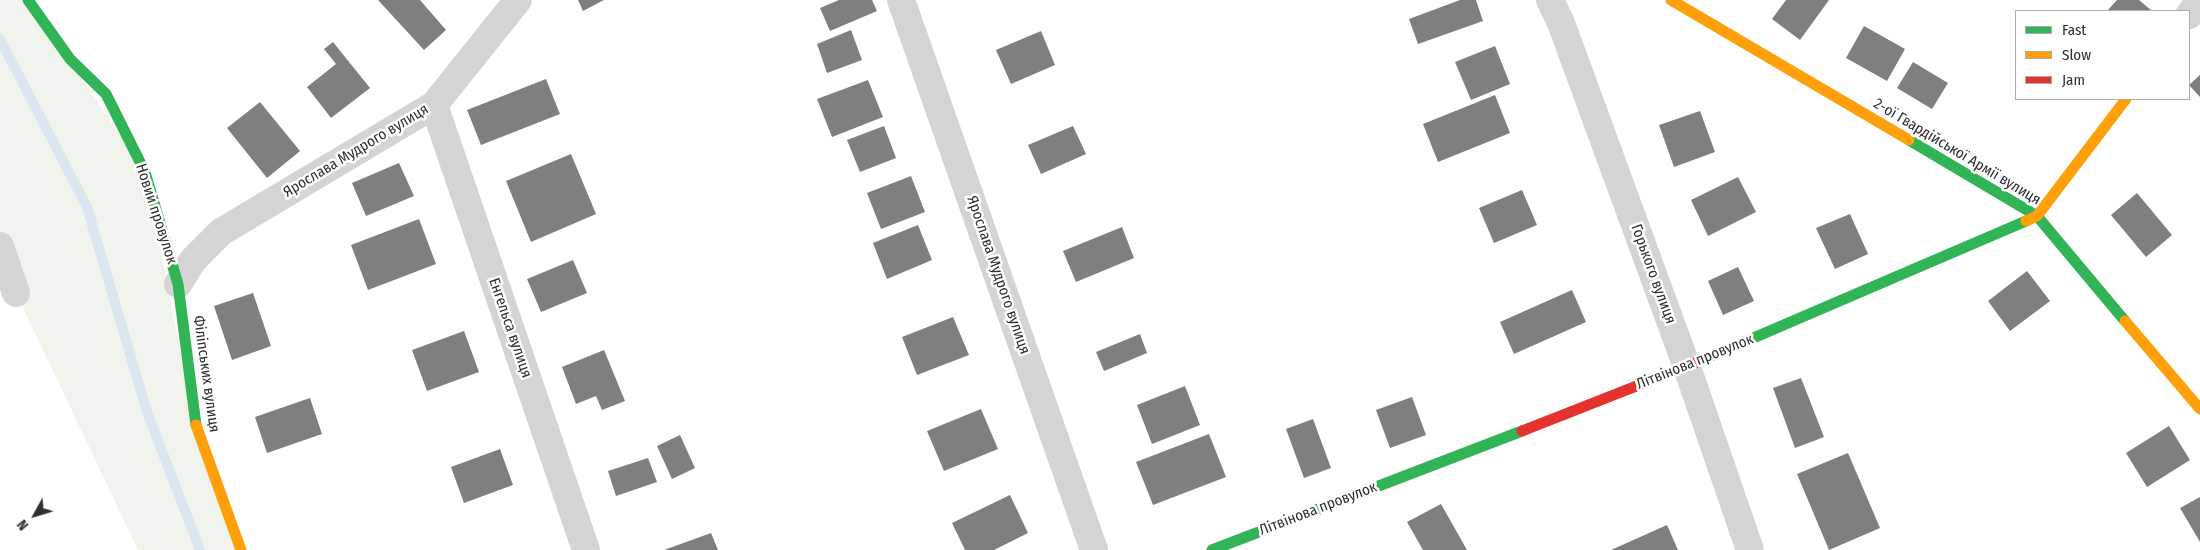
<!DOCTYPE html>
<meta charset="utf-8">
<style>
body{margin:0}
#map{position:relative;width:2200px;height:550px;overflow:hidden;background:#fff;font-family:"Fira Sans Condensed",sans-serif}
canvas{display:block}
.legend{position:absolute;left:2015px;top:10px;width:175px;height:90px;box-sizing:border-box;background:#fff;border:1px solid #acacac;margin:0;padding:6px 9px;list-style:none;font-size:15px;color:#2f2f2f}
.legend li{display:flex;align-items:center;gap:10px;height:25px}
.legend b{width:25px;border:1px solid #acacac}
.north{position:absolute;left:10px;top:490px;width:50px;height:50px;-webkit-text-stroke:4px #fff;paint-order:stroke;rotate:231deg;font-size:14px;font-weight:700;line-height:20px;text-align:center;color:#2f2f2f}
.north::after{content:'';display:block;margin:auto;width:18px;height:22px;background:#2f2f2f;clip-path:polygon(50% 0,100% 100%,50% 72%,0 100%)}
</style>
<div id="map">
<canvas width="2200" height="550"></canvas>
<ul class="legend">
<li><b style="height:6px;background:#30b455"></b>Fast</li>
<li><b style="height:6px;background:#ff9f0a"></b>Slow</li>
<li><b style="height:6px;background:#e5322d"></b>Jam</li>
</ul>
<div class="north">N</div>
</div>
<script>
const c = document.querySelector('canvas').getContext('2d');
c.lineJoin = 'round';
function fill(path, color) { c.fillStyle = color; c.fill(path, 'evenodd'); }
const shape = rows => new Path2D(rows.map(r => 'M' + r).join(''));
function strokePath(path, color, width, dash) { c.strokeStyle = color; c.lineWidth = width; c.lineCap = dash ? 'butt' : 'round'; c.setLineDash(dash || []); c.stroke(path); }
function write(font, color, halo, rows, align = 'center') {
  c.font = font + ' "Fira Sans Condensed",sans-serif'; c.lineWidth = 5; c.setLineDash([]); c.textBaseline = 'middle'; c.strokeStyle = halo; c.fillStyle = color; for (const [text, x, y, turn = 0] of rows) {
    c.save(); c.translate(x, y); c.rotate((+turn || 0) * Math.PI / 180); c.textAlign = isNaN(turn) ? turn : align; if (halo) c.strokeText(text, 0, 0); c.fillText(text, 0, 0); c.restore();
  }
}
const green = shape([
 [0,0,28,0,145,172,197,432,241,550,138,550,16,293,0,246]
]);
const stream = shape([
 [0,39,87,207,147,412,200,550]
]);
const building = shape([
 [378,0,420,0,446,30,424,50],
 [578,0,604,0,583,11],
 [839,0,872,0,877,11,830,31,820,8],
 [1460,0,1476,0,1483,21,1418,44,1409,19],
 [1786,0,1829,0,1800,40,1772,19],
 [2117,0,2139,0,2152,11,2107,11],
 [1864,26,1905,49,1887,81,1846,58],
 [851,30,862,60,827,73,817,44],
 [1041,31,1055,65,1011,84,996,50],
 [333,42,370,88,331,118,307,87,336,64,324,49],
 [1495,46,1510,84,1471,100,1455,62],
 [1913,62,1948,83,1932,109,1897,88],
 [2200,75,2200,97,2189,85],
 [546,79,560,114,481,145,467,110],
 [868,80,883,117,832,137,817,99],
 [1495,95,1510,133,1438,162,1423,124],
 [260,102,300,151,267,178,227,128],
 [1700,111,1715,152,1674,167,1659,125],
 [884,126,896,158,860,172,847,140],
 [1073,126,1086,154,1041,174,1028,145],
 [571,154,596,214,531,242,506,181],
 [399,163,414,196,366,216,352,183],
 [911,176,925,212,881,229,867,193],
 [1738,177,1756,212,1708,236,1691,200],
 [1522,190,1537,225,1494,243,1479,208],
 [2137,193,2172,235,2146,257,2111,215],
 [1850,214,1868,254,1835,269,1816,228],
 [419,219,436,264,368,290,351,245],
 [918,225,932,260,887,279,873,243],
 [1122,227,1134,258,1076,282,1063,251],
 [573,260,587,293,541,312,527,279],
 [1738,267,1754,301,1723,315,1708,281],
 [2027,271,2050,301,2010,331,1988,301],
 [1572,290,1586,322,1514,354,1500,322],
 [253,293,271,346,232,360,214,306],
 [953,317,969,355,917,375,902,337],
 [464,331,479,372,427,391,412,350],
 [1140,334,1147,353,1104,371,1096,352],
 [604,350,625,401,602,410,596,396,576,404,562,367],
 [1801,378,1824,437,1795,448,1773,388],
 [1185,386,1200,425,1152,444,1137,405],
 [1412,397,1426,435,1390,448,1376,410],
 [310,398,322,434,267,453,255,417],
 [981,409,998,449,944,471,927,431],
 [1313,419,1331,468,1304,478,1286,429],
 [2169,426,2190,460,2147,487,2126,453],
 [1209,434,1226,477,1153,505,1136,462],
 [680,435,695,468,672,479,657,446],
 [500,449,513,485,464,503,451,467],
 [1848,453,1880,528,1829,550,1797,474],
 [648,458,657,482,616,496,608,471],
 [1010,495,1028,533,994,550,965,550,952,523],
 [2200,497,2200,542,2180,508],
 [1441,504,1467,550,1423,550,1407,522],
 [1667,525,1678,550,1611,550],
 [711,533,718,550,664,550]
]);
const street = shape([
 [901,0,1094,550],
 [1550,0,1561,23,1687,367,1750,550],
 [2189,15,2200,1],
 [434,105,586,550],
 [0,246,16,293],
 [178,284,193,260,221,232,434,105,518,0]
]);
const fast = shape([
 [28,0,70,59,106,94,145,172,178,284,196,425],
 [1909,140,2037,216,2125,321],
 [1695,363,2026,221],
 [1212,550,1522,431]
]);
const slow = shape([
 [1671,0,1909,140],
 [2026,221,2037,216,2126,99],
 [2125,321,2200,409],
 [196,425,241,550]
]);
const jam = shape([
 [1522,431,1695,363]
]);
const streetNames = [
 ["Ярослава Мудрого вулиця",356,151,-31],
 ["2-ої Гвардійської Армії вулиця",1957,152,31],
 ["Новий провулок",156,214,72],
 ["Горького вулиця",1653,274,70],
 ["Ярослава Мудрого вулиця",998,275,71],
 ["Енгельса вулиця",510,328,71],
 ["Літвінова провулок",1695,362,-22],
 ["Філіпських вулиця",206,374,82],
 ["Літвінова провулок",1318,509,-21]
];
fill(green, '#f0f4ed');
strokePath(stream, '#dbe6f0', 10);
fill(building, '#7f7f7f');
strokePath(street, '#d4d4d4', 28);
strokePath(fast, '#30b455', 11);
strokePath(slow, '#ff9f0a', 11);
strokePath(jam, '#e5322d', 11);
write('15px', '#2f2f2f', '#fff', streetNames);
</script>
